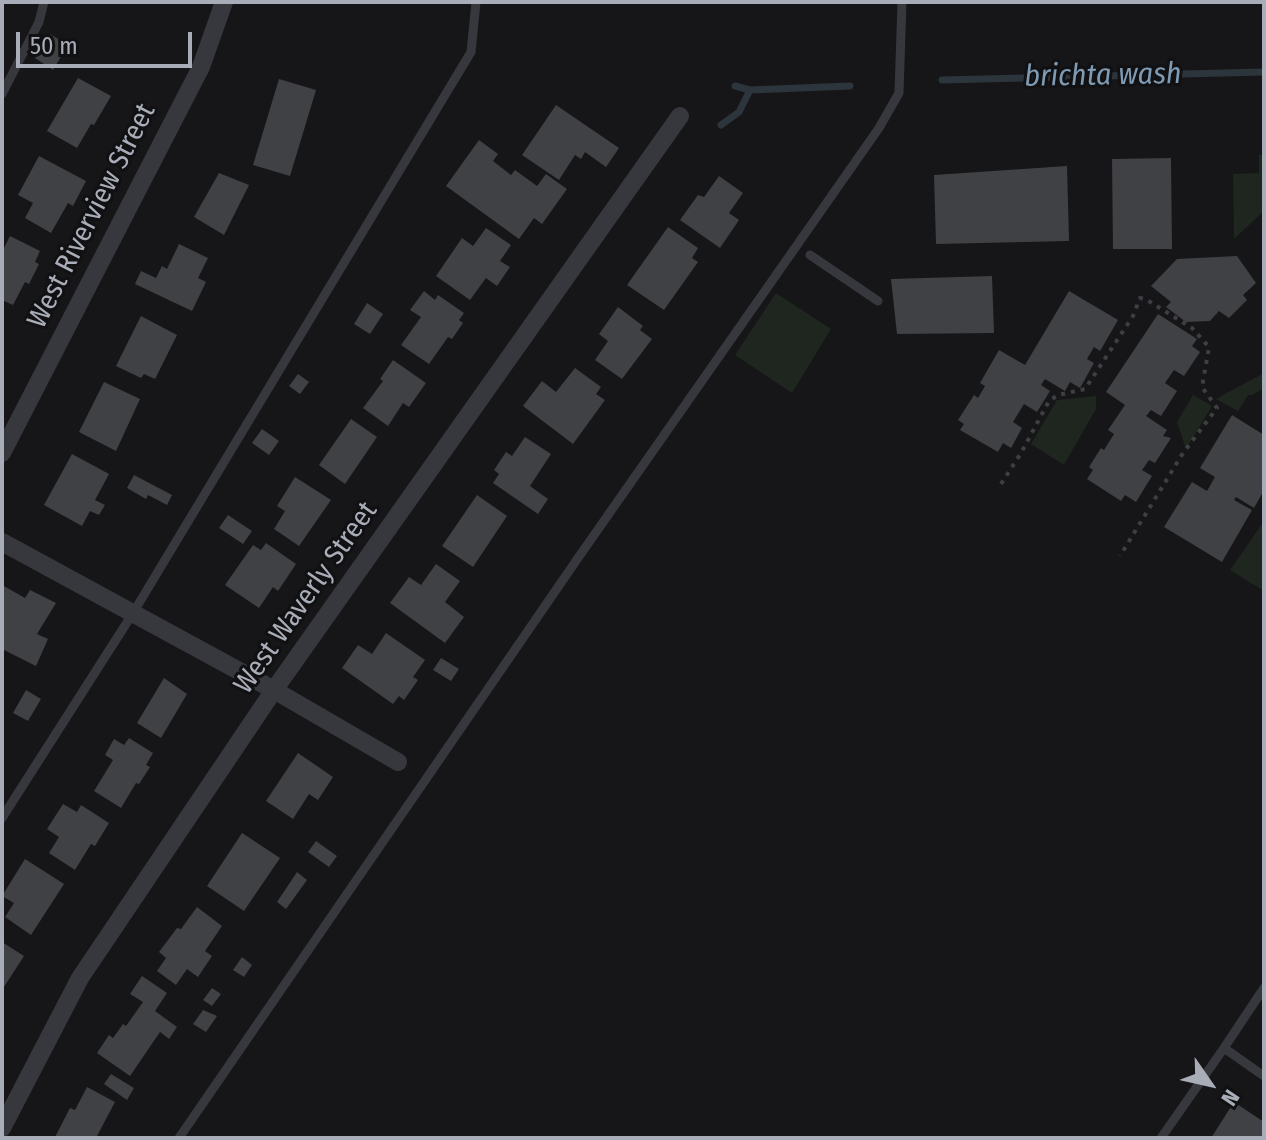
<!DOCTYPE html>
<style>
body{margin:0}
#map{position:relative;width:1266px;height:1140px;overflow:hidden;background:#161618;font-family:"Fira Sans Condensed",sans-serif}
canvas{display:block}
.frame{position:absolute;inset:0;border:4px solid #a8adb8;pointer-events:none}
.north{position:absolute;left:1170px;top:1044px;width:80px;height:80px;-webkit-text-stroke:6px #111113;paint-order:stroke;rotate:124deg;font-size:22px;font-weight:700;line-height:32px;text-align:center;color:#a8adb8}
.north::after{content:'';display:block;margin:auto;width:28px;height:36px;background:#a8adb8;clip-path:polygon(50% 0,100% 100%,50% 72%,0 100%)}
.scale{position:absolute;left:16px;top:32px;width:176px;height:36px;box-sizing:border-box;border:4px solid #a8adb8;border-top:0;padding-left:10px;font-size:24px;line-height:28px;white-space:nowrap;color:#a8adb8;-webkit-text-stroke:6px #111113;paint-order:stroke}
</style>
<div id="map">
<canvas width="1266" height="1140"></canvas>
<div class="frame"></div>
<div class="north">N</div>
<div class="scale">50 m</div>
</div>
<script>
const c = document.querySelector('canvas').getContext('2d');
c.lineJoin = 'round';
function fill(path, color) { c.fillStyle = color; c.fill(path, 'evenodd'); }
const shape = rows => new Path2D(rows.map(r => 'M' + r).join(''));
function strokePath(path, color, width, dash) { c.strokeStyle = color; c.lineWidth = width; c.lineCap = dash ? 'butt' : 'round'; c.setLineDash(dash || []); c.stroke(path); }
function write(font, color, halo, rows, align = 'center') {
  c.font = font + ' "Fira Sans Condensed",sans-serif'; c.lineWidth = 6; c.setLineDash([]); c.textBaseline = 'middle'; c.strokeStyle = halo; c.fillStyle = color; for (const [text, x, y, turn = 0] of rows) {
    c.save(); c.translate(x, y); c.rotate((+turn || 0) * Math.PI / 180); c.textAlign = isNaN(turn) ? turn : align; if (halo) c.strokeText(text, 0, 0); c.fillText(text, 0, 0); c.restore();
  }
}
const green = shape([
 [1259,155,1264,155,1264,211,1234,239,1233,174,1259,173],
 [776,293,831,329,792,393,735,355],
 [1264,373,1264,388,1252,395,1248,395,1238,411,1216,399],
 [1193,395,1212,406,1186,449,1177,422],
 [1096,396,1096,409,1064,465,1031,444,1057,400],
 [1262,524,1264,532,1264,591,1230,570]
]);
const stream = shape([
 [942,80,1264,72],
 [735,86,750,90,850,86],
 [721,125,739,112,750,90]
]);
const building = shape([
 [50,34,68,45,53,70,35,58],
 [78,78,111,96,94,125,91,124,77,148,47,131],
 [279,79,316,90,290,176,253,165],
 [556,105,619,148,606,167,585,152,581,159,575,155,559,180,522,155],
 [479,140,498,154,493,161,511,175,515,170,537,186,546,174,567,189,542,224,534,218,519,239,446,186],
 [39,156,86,181,73,206,68,203,51,233,25,218,33,203,18,195],
 [1171,158,1172,249,1113,249,1112,159],
 [1067,166,1069,241,936,244,934,175],
 [219,173,249,185,224,235,194,217],
 [719,176,743,193,729,213,739,220,720,248,680,220,698,195,704,197],
 [668,227,698,248,692,258,698,262,664,310,627,285],
 [486,228,511,245,500,261,510,267,497,286,486,278,470,300,436,276,462,238,473,246],
 [10,236,40,251,35,262,39,264,29,284,25,282,13,305,2,300,2,252],
 [179,244,208,258,198,278,206,282,192,311,135,284,141,271,156,278,162,266,167,269],
 [1237,256,1256,283,1243,295,1247,300,1229,318,1219,311,1210,321,1186,322,1166,307,1171,302,1151,286,1177,259],
 [992,276,994,333,897,334,891,279],
 [424,291,435,300,438,295,464,313,459,320,463,323,452,339,448,337,429,364,401,345,421,317,410,310],
 [1069,291,1118,320,1100,351,1094,347,1087,359,1094,363,1080,388,1070,382,1065,391,1045,379,1041,385,1050,391,1037,412,1024,404,1013,422,1022,428,1011,448,1003,443,998,452,960,430,964,424,958,420,974,395,978,398,985,386,980,383,999,350,1025,365],
 [367,303,383,314,370,334,354,324],
 [618,307,643,326,640,330,652,339,622,379,595,360,608,341,599,334],
 [1158,314,1197,339,1192,346,1200,352,1184,376,1174,370,1165,383,1177,391,1161,416,1151,410,1146,416,1167,430,1163,436,1171,438,1155,463,1149,460,1142,470,1152,476,1136,502,1125,495,1121,501,1087,479,1093,470,1089,467,1101,448,1104,450,1114,434,1108,430,1125,405,1106,392],
 [141,316,177,335,155,379,144,374,141,378,116,366],
 [393,360,426,383,409,407,403,403,388,426,363,408,383,381,380,379],
 [575,368,601,387,596,394,605,400,573,444,523,406,542,381,556,392],
 [298,374,309,382,300,394,289,386],
 [104,382,140,399,116,451,79,432],
 [1232,415,1264,435,1264,490,1254,508,1236,497,1234,500,1252,510,1222,562,1164,527,1192,482,1207,491,1215,477,1200,468],
 [351,419,377,437,345,484,319,465],
 [262,429,279,441,269,455,252,443],
 [525,437,551,454,530,486,548,499,538,514,493,483,499,474,494,470,506,452,512,456],
 [72,454,109,474,95,500,105,505,99,515,90,511,82,526,44,505],
 [134,475,172,495,167,505,148,495,146,499,127,488],
 [295,477,331,500,299,546,274,529,285,511,277,506],
 [477,495,507,516,473,567,442,546],
 [228,515,252,531,243,544,219,528],
 [266,543,296,564,278,591,273,587,259,608,225,585,253,545,261,550],
 [436,564,460,581,445,602,464,617,445,643,390,603,409,577,421,585],
 [2,585,25,598,30,590,56,603,37,634,48,639,36,666,2,649],
 [386,633,425,660,413,677,418,680,404,700,399,696,393,704,342,668,358,645,372,654],
 [441,658,459,669,451,681,433,670],
 [164,678,187,694,161,738,137,723],
 [26,690,41,699,28,721,13,713],
 [129,738,153,753,146,765,150,767,139,784,136,783,121,808,94,791,113,760,105,755,114,739,124,745],
 [298,753,333,777,318,800,309,794,293,819,266,801],
 [63,804,77,812,81,805,109,823,95,846,91,844,75,870,49,853,59,837,47,829],
 [242,833,280,858,244,911,207,886],
 [316,841,337,856,329,867,308,852],
 [25,859,64,884,31,935,5,917,14,903,2,896],
 [297,872,307,880,286,909,277,902],
 [197,907,222,926,205,951,212,956,198,977,187,969,176,985,157,971,166,958,159,952,177,928,181,929],
 [2,942,24,956,2,990],
 [242,957,252,965,244,977,233,970],
 [142,976,167,993,155,1011,177,1027,169,1039,160,1032,130,1076,97,1053,109,1035,113,1038,123,1024,126,1026,143,1002,130,994],
 [212,988,221,994,212,1006,203,1000],
 [203,1010,217,1016,206,1032,193,1024],
 [111,1074,134,1088,127,1100,104,1084],
 [87,1087,115,1102,96,1138,55,1137,70,1108,75,1110],
 [1234,1102,1264,1122,1264,1138,1211,1138]
]);
const path = shape([
 [1001,484,1021,453,1049,401,1058,395,1085,389,1133,316,1140,298,1147,300,1192,328,1209,347,1202,387,1217,408,1183,453,1120,556]
]);
const lane = shape([
 [2,94,39,22,44,2],
 [810,255,878,301],
 [2,818,133,613,471,52,476,2],
 [1264,988,1224,1048,1264,1076],
 [179,1138,578,558,879,128,899,93,902,2],
 [1161,1138,1224,1048]
]);
const street = shape([
 [2,453,201,67,224,2],
 [2,542,274,690,398,762],
 [2,1128,80,978,274,690,680,116]
]);
const streetNames = [
 ["West Riverview Street",92,216,-63],
 ["West Waverly Street",306,598,-55]
];
const waterNames = [
 ["brichta wash",1103,76,-1]
];
fill(green, '#1e261f');
strokePath(stream, '#2c353c', 7);
fill(building, '#404145');
strokePath(path, '#3d3f44', 4, [4, 6]);
strokePath(lane, '#37383d', 9);
strokePath(street, '#37383d', 18);
write('28px', '#a8adb8', '#111113', streetNames);
write('italic 30px', '#7f9bb3', '#111113', waterNames);
</script>
